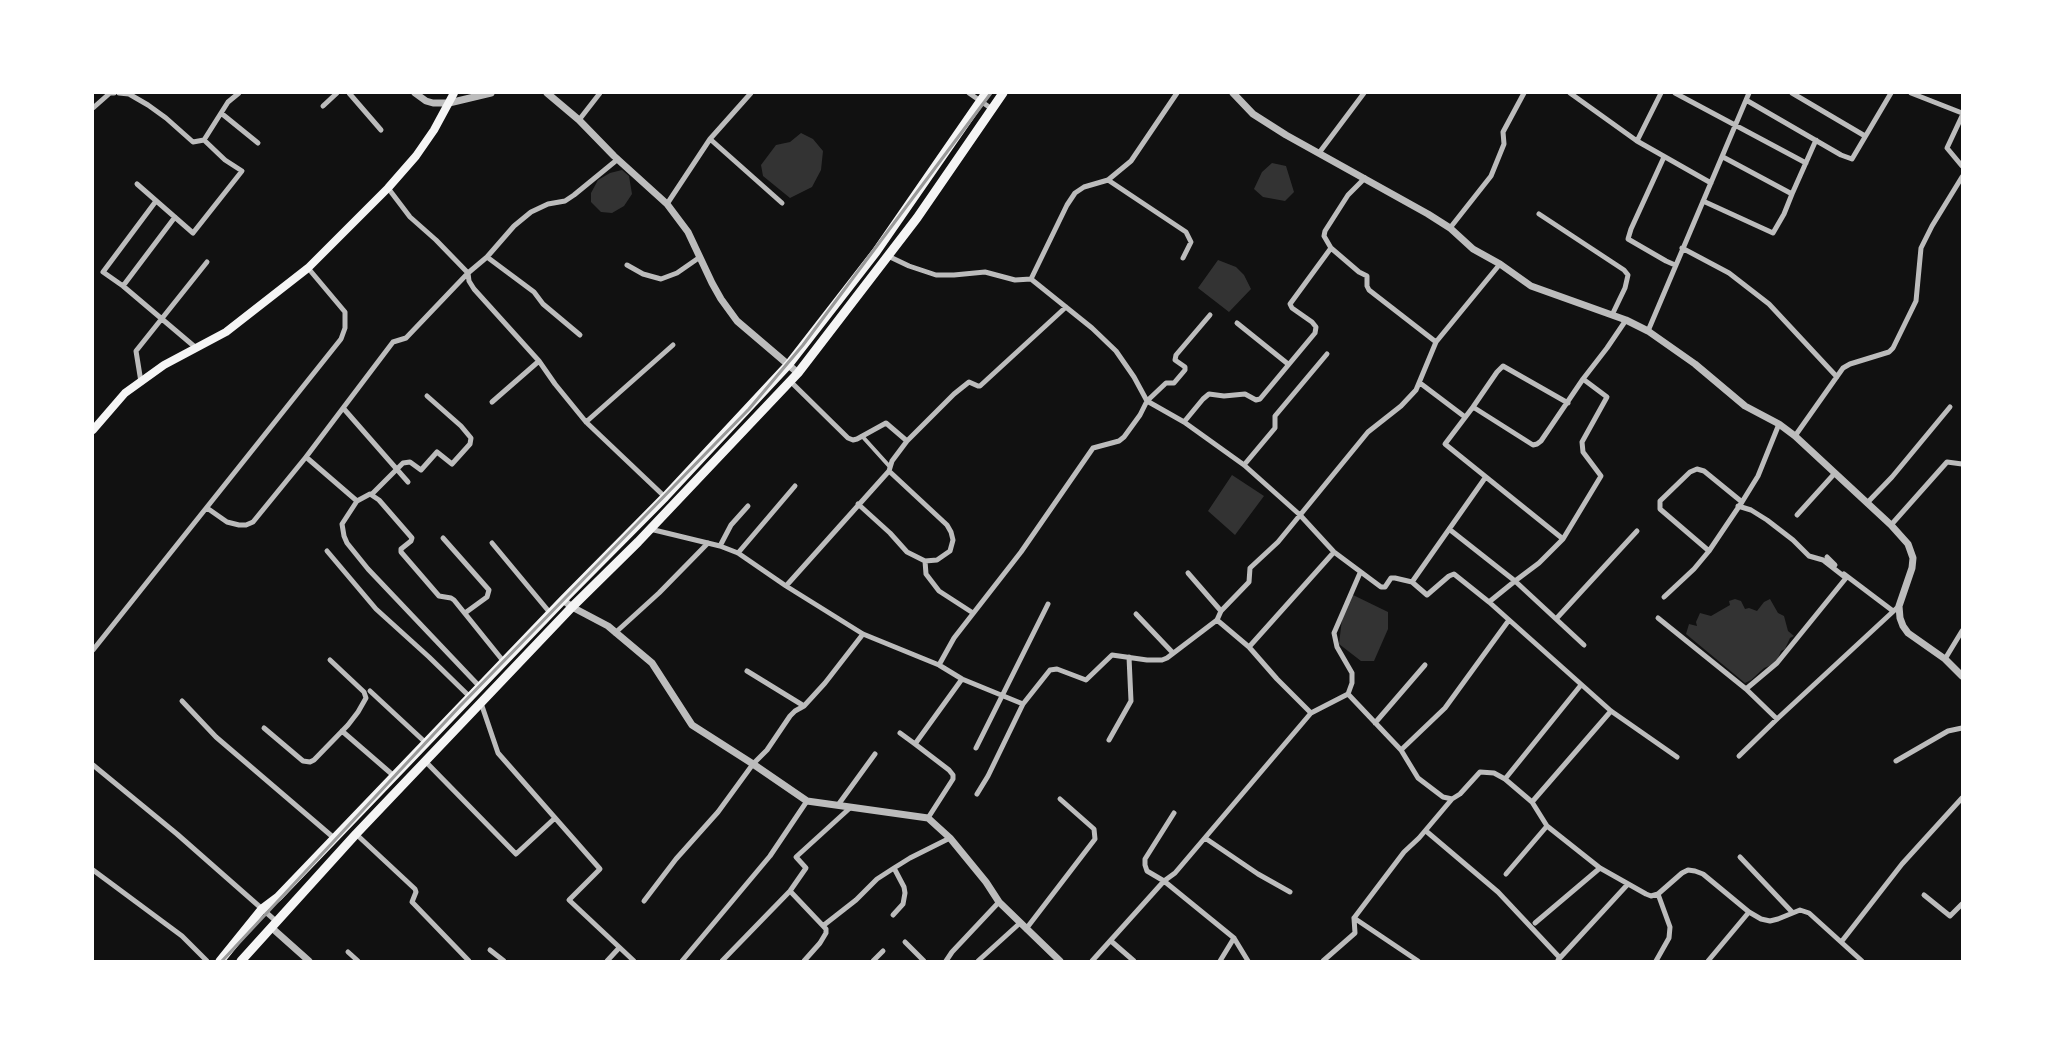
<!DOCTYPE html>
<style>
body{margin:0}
#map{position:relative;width:2055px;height:1054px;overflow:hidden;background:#111;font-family:"PT Sans",sans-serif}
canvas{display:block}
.frame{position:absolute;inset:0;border:94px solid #fff;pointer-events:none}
</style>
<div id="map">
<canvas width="2055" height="1054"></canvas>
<div class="frame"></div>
</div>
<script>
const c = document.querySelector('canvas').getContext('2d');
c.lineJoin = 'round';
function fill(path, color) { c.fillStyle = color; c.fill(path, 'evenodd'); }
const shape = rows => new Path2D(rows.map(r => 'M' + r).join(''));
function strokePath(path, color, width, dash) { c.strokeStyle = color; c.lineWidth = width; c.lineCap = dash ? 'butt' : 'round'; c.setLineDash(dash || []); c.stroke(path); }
const water = shape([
 [801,133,813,139,823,151,821,170,812,187,790,198,763,176,761,165,776,145,790,142],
 [1272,163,1286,166,1294,192,1285,201,1263,197,1254,189,1262,172],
 [622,170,629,176,632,194,624,206,612,213,601,212,591,202,591,193,598,180,610,173],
 [1218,260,1236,267,1244,275,1251,289,1229,312,1198,288],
 [1232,475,1264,496,1235,535,1208,511],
 [1351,594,1388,612,1388,629,1374,661,1361,661,1339,644,1342,619],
 [1735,599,1741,601,1745,609,1749,608,1757,611,1764,602,1770,599,1778,613,1784,616,1788,631,1794,636,1790,638,1785,649,1781,651,1776,663,1764,668,1751,680,1745,683,1686,634,1689,624,1697,626,1696,622,1700,613,1711,616,1730,605,1729,601]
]);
const pedestrian = shape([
 [862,436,890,467]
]);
const minor = shape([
 [119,93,129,94,148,105,166,118,193,142,204,140,228,102,239,93],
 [349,93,381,130],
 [969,93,992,109],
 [1570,93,1637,141,1711,183],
 [1675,93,1806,163],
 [1792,93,1865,136],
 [1911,93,1962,113],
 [1746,100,1841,155,1852,159,1891,93],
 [323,106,337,93],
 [93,108,110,93,114,93],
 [221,113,258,143],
 [1962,116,1947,148,1962,166],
 [579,120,600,93],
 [710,139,782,203],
 [1637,141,1661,93],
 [1319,153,1364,93],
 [1664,157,1631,229,1628,239,1666,261,1675,265],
 [1108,180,1186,232,1191,242,1183,258],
 [137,184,193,233,242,171,225,160,204,140],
 [388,188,410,217,436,240,468,273,469,281,474,289,539,361,555,384,586,422,665,497],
 [1792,194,1816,140],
 [156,201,103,272,123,286,195,347],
 [1703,201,1773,233,1784,214,1792,194,1723,157],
 [667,204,710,139,751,93],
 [1539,214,1624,270,1628,275,1625,288,1612,315],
 [1450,228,1491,176,1504,144,1503,132,1524,93],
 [1331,248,1359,272,1367,276,1367,286,1369,290,1436,342],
 [1682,248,1729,273,1769,304,1837,377],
 [888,256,909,266,936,275,954,275,985,272,1015,280,1031,279,1092,328,1116,351,1134,377,1147,401,1184,422,1244,465,1300,515,1334,552,1381,587,1385,587,1391,578,1395,578,1412,582,1427,595,1449,576,1454,574,1489,602,1515,581,1556,619,1637,531],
 [487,257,534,292,543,304,580,335],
 [627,265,643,274,661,279,677,273,700,257],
 [1031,279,1067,205,1075,193,1084,187,1108,180,1131,161,1177,93],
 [123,286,175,217],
 [1237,323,1288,364],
 [1648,331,1749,93],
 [790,381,848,438,853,440,857,439,886,423,907,441,954,394,969,382,978,386,980,386,1066,307],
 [141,382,136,351,207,262],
 [1420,383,1465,417],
 [492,402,539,361],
 [1473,407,1533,445,1537,444,1541,441,1583,379,1607,348,1626,320],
 [344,409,408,482],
 [586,422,673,345],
 [1184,422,1203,399,1209,394,1224,396,1245,394,1256,400,1260,399,1315,333,1316,327,1312,322,1292,308,1290,304,1331,248,1324,236,1325,231,1348,195,1365,178],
 [1795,436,1843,368,1850,364,1889,352,1893,348,1916,301,1921,248,1932,226,1962,177],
 [306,457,357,501,370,494,379,500,412,538,411,541,401,549,401,552,439,596,451,598,454,600,504,662],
 [1244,465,1275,428,1275,416,1327,354],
 [889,471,947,525,951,532,953,540,950,551,937,560,925,561],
 [372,494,403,463,410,462,421,470,437,452,452,464,470,444,471,438,461,426,427,396],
 [357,501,342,524,344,536,347,543,368,569,480,687],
 [1867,503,1892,477,1950,407],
 [858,504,890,533,907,552,925,561,926,574,939,591,973,613],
 [1738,506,1751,510,1767,520,1793,540,1809,556,1823,560,1846,578,1777,663,1746,689],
 [207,508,227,522,239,525,246,525,253,522,306,457,393,342,406,338,468,273,487,257,514,226,531,212,548,204,565,201,574,195,618,159],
 [1797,515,1835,473],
 [1891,525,1947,462,1962,464],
 [650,529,720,546,738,553,786,586,863,634,939,665,962,679,915,744,949,770,953,775,953,779,928,818],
 [1449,529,1515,581,1539,563,1563,539,1601,476,1583,452,1582,442,1607,397,1583,379],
 [443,538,489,590,487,597,465,613],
 [1563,539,1445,444,1473,407,1497,372,1503,366,1568,403],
 [492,543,551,614],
 [720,546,731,525,748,506],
 [327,551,376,609,429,657,470,697],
 [1709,551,1660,509,1660,501,1690,472,1697,469,1704,471,1742,502],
 [738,553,795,486],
 [1827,557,1835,565],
 [1188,573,1221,611],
 [1844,574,1893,611],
 [1412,582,1485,478],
 [786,586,889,471,892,461,907,441],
 [1664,597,1694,569,1709,551,1742,502,1758,476,1779,424],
 [1489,602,1611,711,1677,757],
 [1136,614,1173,653],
 [1658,618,1746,689,1777,719],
 [1556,619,1584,645],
 [1217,620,1221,611,1249,582,1250,568,1278,542,1368,432,1401,406,1416,390,1436,342,1500,264],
 [615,633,659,593,708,543],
 [1249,647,1334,552],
 [93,650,341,339,345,328,345,312,308,268],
 [1945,659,1962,631],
 [939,665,954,638,1021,552,1093,448,1119,441,1124,437,1140,415,1147,401,1166,383,1174,383,1185,370,1185,367,1175,360,1176,355,1210,315],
 [747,671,804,706],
 [962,679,1023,704,1050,670,1057,669,1086,680,1112,655,1147,660,1162,660,1167,658,1217,620,1249,647,1277,679,1311,713],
 [370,691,426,743],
 [1348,694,1401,750,1418,778,1443,797,1452,799,1460,794,1480,772,1494,773,1505,779,1532,802,1547,826,1600,868,1646,894,1651,896,1658,894,1682,873,1688,870,1695,871,1703,874,1749,912,1761,919,1770,921,1778,919,1800,910,1809,913,1862,961],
 [1348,694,1352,683,1352,673,1337,647,1334,633,1360,573],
 [182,701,216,737,334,838],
 [481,703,498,753,600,869,569,900,634,961],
 [1375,723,1425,665],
 [264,728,303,761,310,762,314,760,348,725,358,712,366,698,364,692,330,660],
 [342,731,394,776],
 [900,733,915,744],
 [1109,740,1131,701,1129,657],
 [976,748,1048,604],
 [1401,750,1445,708,1509,620],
 [1739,756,1777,719,1899,606],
 [425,761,516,854,555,818],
 [1896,761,1948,731,1962,728],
 [93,765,177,834,277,922],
 [1505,779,1581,685],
 [977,794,988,776,1023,704],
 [1532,802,1611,711],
 [838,805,875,754],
 [1174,813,1145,859,1145,865,1147,871,1164,881,1234,938,1248,961],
 [1426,831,1498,892,1560,958],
 [356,834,415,889,416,892,412,902,414,904,469,961],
 [1205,838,1258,874,1290,892],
 [1740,857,1792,912],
 [93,870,182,936,207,961],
 [1506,874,1547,826],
 [790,891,826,929,826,933,820,943,804,961],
 [1924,895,1950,916,1962,904],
 [644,901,676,859,718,812,753,764,767,750,790,716,795,711,804,706,825,683,863,634],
 [893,915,903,904,905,893,904,887,894,868,910,858,950,838],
 [1354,918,1404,852,1419,838,1452,799],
 [1354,918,1418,961],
 [1535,923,1600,868],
 [824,925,856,900,877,879,894,868],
 [1026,929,1095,839,1094,829,1060,799],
 [1111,941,1134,961],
 [1842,941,1902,864,1962,798],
 [905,942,924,961],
 [490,950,504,961],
 [348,952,358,961],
 [1558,960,1628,884],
 [607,961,619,948],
 [682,961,770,856,807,801],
 [722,961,790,891,806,868,796,857,851,807],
 [873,961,883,951],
 [946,961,952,952,999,902],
 [978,961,1020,923],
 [1092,961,1164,881,1175,873,1311,713,1348,694],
 [1220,961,1234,938],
 [1323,961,1355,933,1354,918],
 [1656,961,1669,938,1670,927,1658,894],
 [1708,961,1749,912]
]);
const tertiary = shape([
 [415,93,426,101,433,103,449,103,491,93],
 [547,93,579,120,614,156,667,204,688,232,712,283,721,299,737,321,798,373],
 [1233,93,1253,114,1286,135,1428,214,1450,228,1473,249,1500,264,1531,286,1626,320,1648,331,1695,364,1745,406,1779,424,1795,436,1891,525,1908,544,1913,558,1912,568,1899,606,1900,618,1903,626,1908,633,1945,659,1962,676],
 [563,600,572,607,608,626,652,663,692,725,753,764,807,801,928,818,950,838,986,882,999,902,1060,961],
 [272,928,309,961]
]);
const secondary = shape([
 [93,430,125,393,164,365,226,332,308,268,388,188,416,156,434,130,454,93]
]);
const trunk = shape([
 [220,961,262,909,278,897,563,600,665,497,789,364,876,252,986,93],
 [241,961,356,834,572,607,638,542,798,373,917,218,1003,93]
]);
const rail = shape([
 [222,961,460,706,749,409,803,345,991,93]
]);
fill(water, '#333');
strokePath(pedestrian, '#bcbcbc', 4);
strokePath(minor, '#bcbcbc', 5);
strokePath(tertiary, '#bcbcbc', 7);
strokePath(secondary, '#f5f5f5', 8);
strokePath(trunk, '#f5f5f5', 9);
strokePath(rail, '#9a9a9a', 3);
</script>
